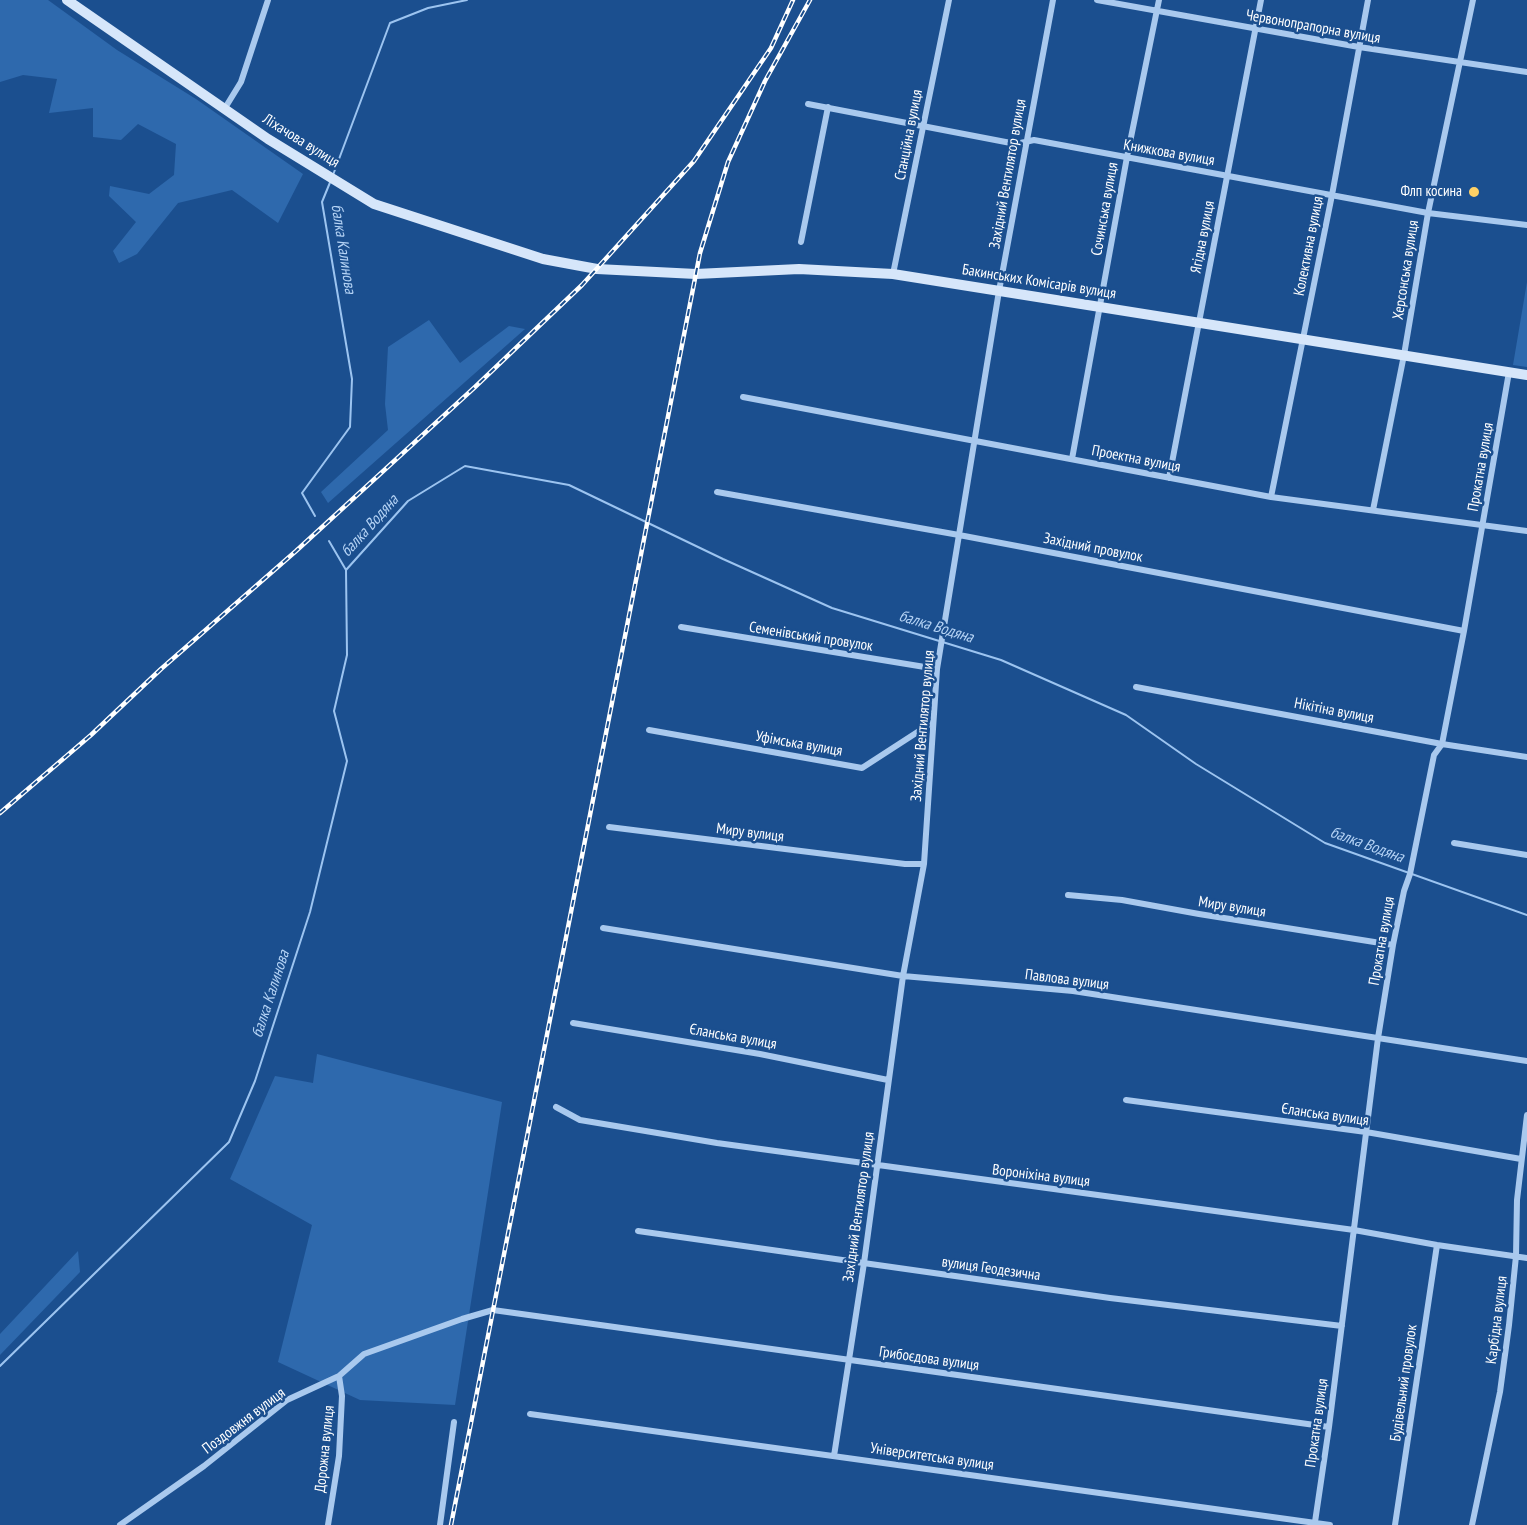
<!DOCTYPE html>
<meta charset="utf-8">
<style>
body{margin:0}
canvas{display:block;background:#1b4f8f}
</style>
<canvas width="1527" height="1525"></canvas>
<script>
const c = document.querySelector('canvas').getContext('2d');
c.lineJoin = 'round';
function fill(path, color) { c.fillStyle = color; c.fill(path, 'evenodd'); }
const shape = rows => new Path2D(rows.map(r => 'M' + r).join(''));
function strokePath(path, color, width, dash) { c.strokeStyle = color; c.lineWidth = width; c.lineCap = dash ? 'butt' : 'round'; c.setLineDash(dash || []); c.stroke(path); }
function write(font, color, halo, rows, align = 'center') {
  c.font = font + ' "PT Sans Narrow",sans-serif'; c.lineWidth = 5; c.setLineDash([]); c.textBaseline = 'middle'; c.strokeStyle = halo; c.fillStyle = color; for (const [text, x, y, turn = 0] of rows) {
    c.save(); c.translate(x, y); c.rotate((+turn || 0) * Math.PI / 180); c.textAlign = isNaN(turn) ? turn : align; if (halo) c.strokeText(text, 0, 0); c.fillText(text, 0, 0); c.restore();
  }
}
const green = shape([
 [0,0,48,0,117,50,196,99,303,174,278,223,232,190,178,203,137,254,119,263,113,251,136,222,109,196,110,186,149,194,174,175,176,144,138,124,121,140,93,137,93,108,49,113,57,79,23,75,0,82],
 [1527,282,1527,367,1513,365],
 [429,320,460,363,509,326,525,329,328,503,321,492,388,430,385,404,388,347],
 [317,1054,502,1102,455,1405,360,1400,278,1362,312,1225,230,1179,275,1076,313,1083],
 [78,1251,80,1272,0,1355,0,1334]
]);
const stream = shape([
 [333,175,390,23,428,8,467,0],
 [315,516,302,493,350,427,352,379,322,202,331,180],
 [346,570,408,501,465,466,569,485,723,559,832,608,1001,660,1126,715,1196,764,1325,843,1527,915],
 [0,1366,229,1142,255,1081,310,912,347,761,334,711,347,655,346,570,329,541]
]);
const street = shape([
 [1097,0,1359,47,1527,72],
 [808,104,1016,144,1034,140,1428,213,1527,225],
 [225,108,241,82,268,0],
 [801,242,828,107],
 [893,274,949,0],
 [743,397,1271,497,1527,531],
 [1072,459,1127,157,1159,0],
 [1169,478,1261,0],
 [717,492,959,535,1464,631],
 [1271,497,1332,195,1368,0],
 [1373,510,1404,355,1428,213,1473,0],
 [681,627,937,669],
 [1136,687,1442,744,1527,757],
 [649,730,862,768,933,722],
 [609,827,905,864,924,864],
 [1454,843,1527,855],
 [1068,895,1122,900,1199,914,1393,945],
 [603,928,903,976,1073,991,1527,1061],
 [573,1023,760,1054,888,1080],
 [1126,1100,1366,1132,1521,1159],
 [556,1107,580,1120,717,1143,1354,1230,1437,1245,1527,1258],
 [638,1231,1110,1298,1342,1326],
 [530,1414,1330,1525],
 [834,1456,864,1263,903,976,924,864,937,669,999,291,1053,0],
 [1315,1522,1329,1427,1378,1038,1393,945,1404,891,1410,874,1434,755,1442,744,1464,631,1509,372],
 [120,1525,204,1466,287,1400,339,1376,364,1354,462,1319,493,1310,1329,1427],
 [328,1525,339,1456,342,1396,339,1376],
 [440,1525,454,1422],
 [1395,1525,1437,1245],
 [1472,1525,1500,1392,1509,1325,1516,1256,1517,1200,1527,1115]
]);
const secondary = shape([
 [67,0,268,139,374,204,543,259,597,269,696,274,799,269,893,274,1527,375]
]);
const rail = shape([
 [0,813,91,735,161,669,296,551,475,387,582,285,694,161,771,48,793,0],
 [451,1525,700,253,728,162,765,81,810,0]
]);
const markers = [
 [1474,192,6,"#ffd166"]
];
const streetNames = [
 ["Червонопрапорна вулиця",1313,27,10],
 ["Станційна вулиця",909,135,-79],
 ["Ліхачова вулиця",301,141,32],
 ["Книжкова вулиця",1169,153,10],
 ["Західний Вентилятор вулиця",1008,174,-80],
 ["Сочинська вулиця",1105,209,-80],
 ["Ягідна вулиця",1203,237,-79],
 ["Колективна вулиця",1309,246,-79],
 ["Херсонська вулиця",1406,270,-81],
 ["Бакинських Комісарів вулиця",1039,282,9],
 ["Проектна вулиця",1136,459,11],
 ["Прокатна вулиця",1481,467,-80],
 ["Західний провулок",1093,548,11],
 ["Семенівський провулок",811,637,9],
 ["Нікітіна вулиця",1334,711,11],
 ["Західний Вентилятор вулиця",923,726,-85],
 ["Уфімська вулиця",799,744,10],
 ["Миру вулиця",750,833,7],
 ["Миру вулиця",1232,907,9],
 ["Прокатна вулиця",1382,941,-80],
 ["Павлова вулиця",1067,980,7],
 ["Єланська вулиця",733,1037,10],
 ["Єланська вулиця",1325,1115,8],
 ["Вороніхіна вулиця",1041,1176,7],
 ["Західний Вентилятор вулиця",859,1207,-82],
 ["вулиця Геодезична",991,1269,8],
 ["Карбідна вулиця",1497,1320,-83],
 ["Грибоєдова вулиця",929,1359,8],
 ["Будівельний провулок",1404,1383,-82],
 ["Поздовжня вулиця",244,1421,-37],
 ["Прокатна вулиця",1317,1423,-82],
 ["Дорожна вулиця",325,1449,-84],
 ["Університетська вулиця",932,1457,8]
];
const poiNames = [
 ["Флп косина",1462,192]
];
const waterNames = [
 ["балка Калинова",343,249,81],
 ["балка Водяна",370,526,-48],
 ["балка Водяна",936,627,17],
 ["балка Водяна",1367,845,20],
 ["балка Калинова",271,994,-72]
];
fill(green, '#2e69ad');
strokePath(stream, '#9cc4f0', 2);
strokePath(street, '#a9c9ee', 6);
strokePath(secondary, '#d6e6fa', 10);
strokePath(rail, '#fff', 4.5);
strokePath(rail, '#1b4f8f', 2, [7]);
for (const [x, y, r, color] of markers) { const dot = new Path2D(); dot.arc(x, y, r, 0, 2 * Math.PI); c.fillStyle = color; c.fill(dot); strokePath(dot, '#1b4f8f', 2); }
write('15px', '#fff', '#1b4f8f', streetNames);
write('15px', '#fff', '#1b4f8f', poiNames, 'right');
write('italic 16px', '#b5d3f5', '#1b4f8f', waterNames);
</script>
